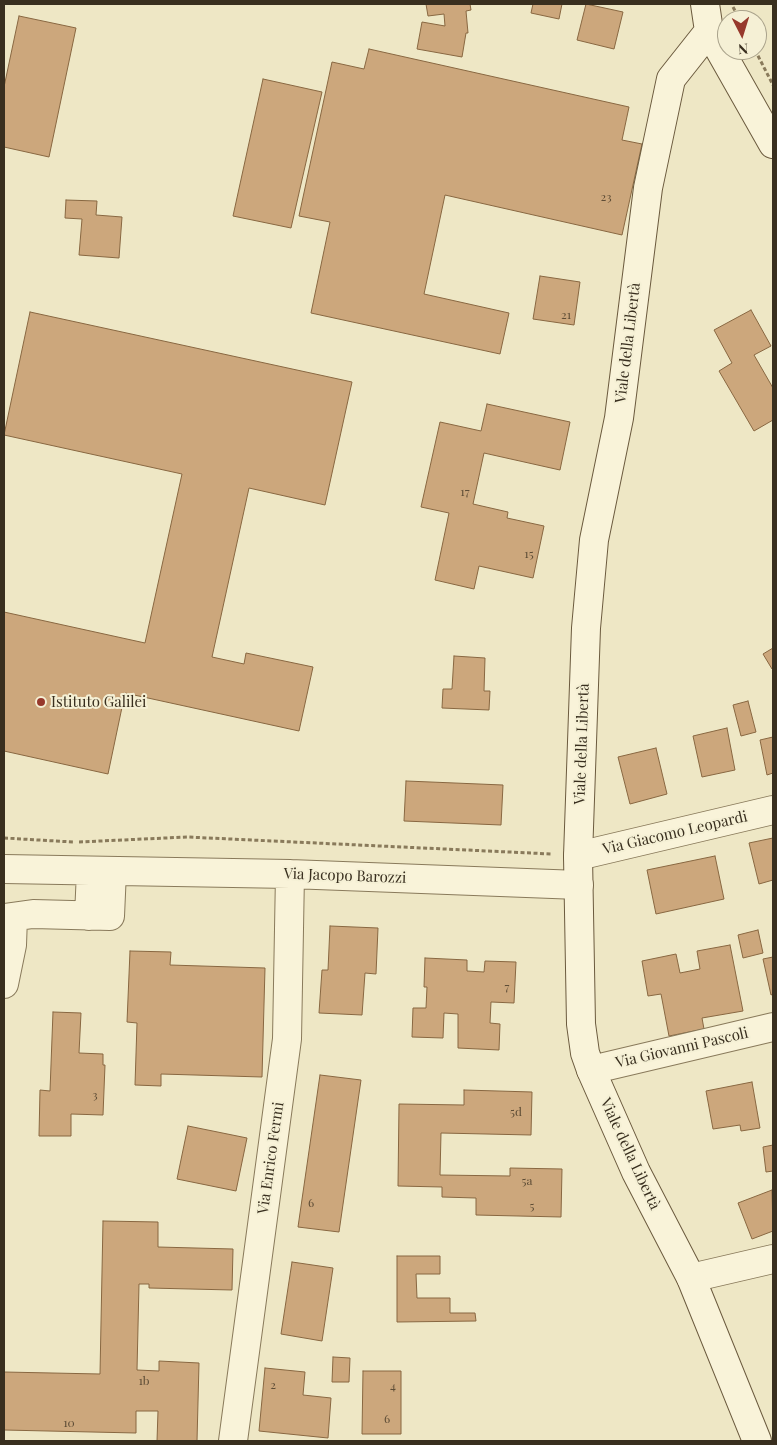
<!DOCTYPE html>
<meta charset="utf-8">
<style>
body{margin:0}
#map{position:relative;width:777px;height:1445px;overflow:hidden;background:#eee7c5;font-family:"Playfair Display",serif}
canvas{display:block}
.frame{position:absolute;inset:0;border:5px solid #392f1f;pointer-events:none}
.north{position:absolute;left:717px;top:10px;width:50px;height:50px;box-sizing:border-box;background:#f5f0d5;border:1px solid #aaa38c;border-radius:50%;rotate:175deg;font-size:14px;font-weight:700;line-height:20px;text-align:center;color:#392f1f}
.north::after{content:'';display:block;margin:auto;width:18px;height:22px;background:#97392c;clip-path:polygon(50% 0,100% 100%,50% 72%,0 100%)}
</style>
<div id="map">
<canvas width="777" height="1445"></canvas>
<div class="frame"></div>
<div class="north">N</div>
</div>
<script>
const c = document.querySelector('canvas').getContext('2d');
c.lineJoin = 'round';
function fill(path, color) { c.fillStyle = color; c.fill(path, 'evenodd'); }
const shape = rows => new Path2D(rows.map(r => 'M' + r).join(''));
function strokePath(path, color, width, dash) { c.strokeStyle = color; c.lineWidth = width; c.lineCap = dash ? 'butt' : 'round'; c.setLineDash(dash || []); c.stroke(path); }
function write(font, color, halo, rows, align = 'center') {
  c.font = font + ' "Playfair Display",serif'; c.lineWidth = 4; c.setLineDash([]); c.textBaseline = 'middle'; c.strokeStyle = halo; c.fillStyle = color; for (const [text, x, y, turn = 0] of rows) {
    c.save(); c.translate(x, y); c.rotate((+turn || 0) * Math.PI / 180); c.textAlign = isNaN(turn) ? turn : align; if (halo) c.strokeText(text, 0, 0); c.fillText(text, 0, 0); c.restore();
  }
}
const building = shape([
 [426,4,470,4,471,10,466,11,468,33,466,33,462,57,417,49,422,22,445,26,444,14,428,16,426,4],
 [533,4,562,4,559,19,531,13,533,4],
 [586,4,623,12,614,49,577,40,586,4],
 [19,16,76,28,49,157,4,147,4,87,19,16],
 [369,49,629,107,622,140,642,144,622,235,445,195,424,294,509,313,500,354,311,313,330,222,299,216,332,62,364,69,369,49],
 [263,79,322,92,291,228,233,216,263,79],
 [66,200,97,201,96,215,122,217,119,258,79,255,82,219,65,218,66,200],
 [540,276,580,282,574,325,533,319,540,276],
 [751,310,771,346,754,355,773,388,773,420,754,431,719,371,732,363,714,330,751,310],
 [30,312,352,382,325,505,249,488,212,657,244,664,246,653,313,667,299,731,125,693,108,774,4,751,4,612,145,643,182,474,4,435,30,312],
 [487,404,570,422,560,470,484,453,473,504,508,512,507,518,544,526,533,578,479,566,474,589,435,580,449,513,421,507,440,422,481,431,487,404],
 [773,648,773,668,772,669,763,654,773,648],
 [454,656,485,658,484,691,490,691,489,710,442,708,443,689,452,689,454,656],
 [748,701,756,732,741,736,733,705,748,701],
 [727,728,735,770,702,777,693,736,727,728],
 [773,737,773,773,767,775,760,740,773,737],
 [656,748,667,794,630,804,618,757,656,748],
 [406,781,503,785,501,825,404,821,406,781],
 [773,838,773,880,759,884,749,843,773,838],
 [715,856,724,899,656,914,647,870,715,856],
 [330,926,378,928,376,974,365,973,362,1015,319,1013,322,970,328,970,330,926],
 [758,930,763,953,743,958,738,935,758,930],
 [730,945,743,1011,702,1018,704,1029,669,1036,661,994,648,996,642,961,676,954,680,973,700,969,697,951,730,945],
 [130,951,171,952,170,965,265,968,262,1077,161,1074,161,1086,135,1085,137,1023,127,1022,130,951],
 [773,957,773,994,771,995,763,959,773,957],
 [425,958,467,960,467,971,484,972,485,961,516,962,514,1003,491,1002,490,1023,500,1024,499,1050,458,1048,458,1014,444,1013,443,1038,412,1037,413,1008,426,1008,427,987,424,987,425,958],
 [53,1012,81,1013,79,1053,103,1054,103,1065,105,1065,103,1115,71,1114,71,1136,39,1136,40,1090,50,1091,53,1012],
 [320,1075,361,1080,339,1232,298,1227,320,1075],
 [752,1082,760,1128,741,1131,740,1125,713,1129,706,1091,752,1082],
 [464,1090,532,1092,531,1135,441,1133,440,1175,510,1176,510,1168,562,1169,561,1217,476,1215,476,1198,442,1197,442,1187,398,1186,399,1104,464,1105,464,1090],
 [188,1126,247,1138,236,1191,177,1179,188,1126],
 [773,1145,773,1171,766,1172,763,1147,773,1145],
 [772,1190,773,1231,752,1239,738,1203,772,1190],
 [103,1221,158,1222,158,1247,233,1249,232,1290,149,1288,149,1284,139,1284,137,1370,159,1371,159,1361,199,1363,197,1441,157,1441,158,1411,136,1411,136,1433,4,1430,4,1372,100,1374,103,1221],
 [397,1256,440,1256,440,1274,416,1274,417,1298,450,1298,450,1313,475,1313,476,1321,397,1322,397,1256],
 [292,1262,333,1268,322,1341,281,1334,292,1262],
 [333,1357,350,1358,349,1382,332,1382,333,1357],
 [265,1368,305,1372,303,1395,331,1398,328,1438,259,1431,265,1368],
 [363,1371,401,1371,401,1434,362,1434,363,1371]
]);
const path = shape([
 [733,7,740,20],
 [755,50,773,85],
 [4,838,73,842],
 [79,842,187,837,552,854]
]);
const street = shape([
 [578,856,773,810],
 [4,869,290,874,579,885],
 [89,916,91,871],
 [4,918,33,914,110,916,112,871],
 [4,984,12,945,13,917],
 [591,1070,773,1027],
 [691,1278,773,1259],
 [233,1441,287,1039,290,874]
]);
const secondary = shape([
 [705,4,709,31,773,144],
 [709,31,671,79,648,188,619,418,594,540,586,628,578,856,581,1024,585,1053,591,1070,636,1172,691,1278,757,1441]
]);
const markers = [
 [41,702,5,"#97392c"]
];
const numberNames = [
 ["23",606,197],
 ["21",566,315],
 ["17",465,492],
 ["15",529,554],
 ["7",507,987],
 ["3",95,1095],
 ["5d",516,1112],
 ["5a",527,1181],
 ["6",311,1203],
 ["5",532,1206],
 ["1b",144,1381],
 ["2",273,1385],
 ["4",393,1386],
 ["6",387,1419],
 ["10",69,1423]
];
const streetNames = [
 ["Viale della Libertà",628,343,-83],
 ["Viale della Libertà",582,744,-88],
 ["Via Giacomo Leopardi",675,833,-13],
 ["Via Jacopo Barozzi",345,876,2],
 ["Via Giovanni Pascoli",682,1048,-13],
 ["Viale della Libertà",630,1154,65],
 ["Via Enrico Fermi",271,1158,-82]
];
const poiNames = [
 ["Istituto Galilei",51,702]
];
fill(building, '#cca77c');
strokePath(building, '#886741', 1);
strokePath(street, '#897a5b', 30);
strokePath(secondary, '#6b5a3e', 30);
strokePath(path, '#897a5b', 3, [4, 2.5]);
strokePath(street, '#f9f3d9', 28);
strokePath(secondary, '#f9f3d9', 28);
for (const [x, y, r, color] of markers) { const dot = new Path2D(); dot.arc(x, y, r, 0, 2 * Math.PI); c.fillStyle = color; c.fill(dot); strokePath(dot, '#f5f0d5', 2); }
write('12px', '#5e4d36', null, numberNames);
write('15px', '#392f1f', '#f5f0d5', streetNames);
write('15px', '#392f1f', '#f5f0d5', poiNames, 'left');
</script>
